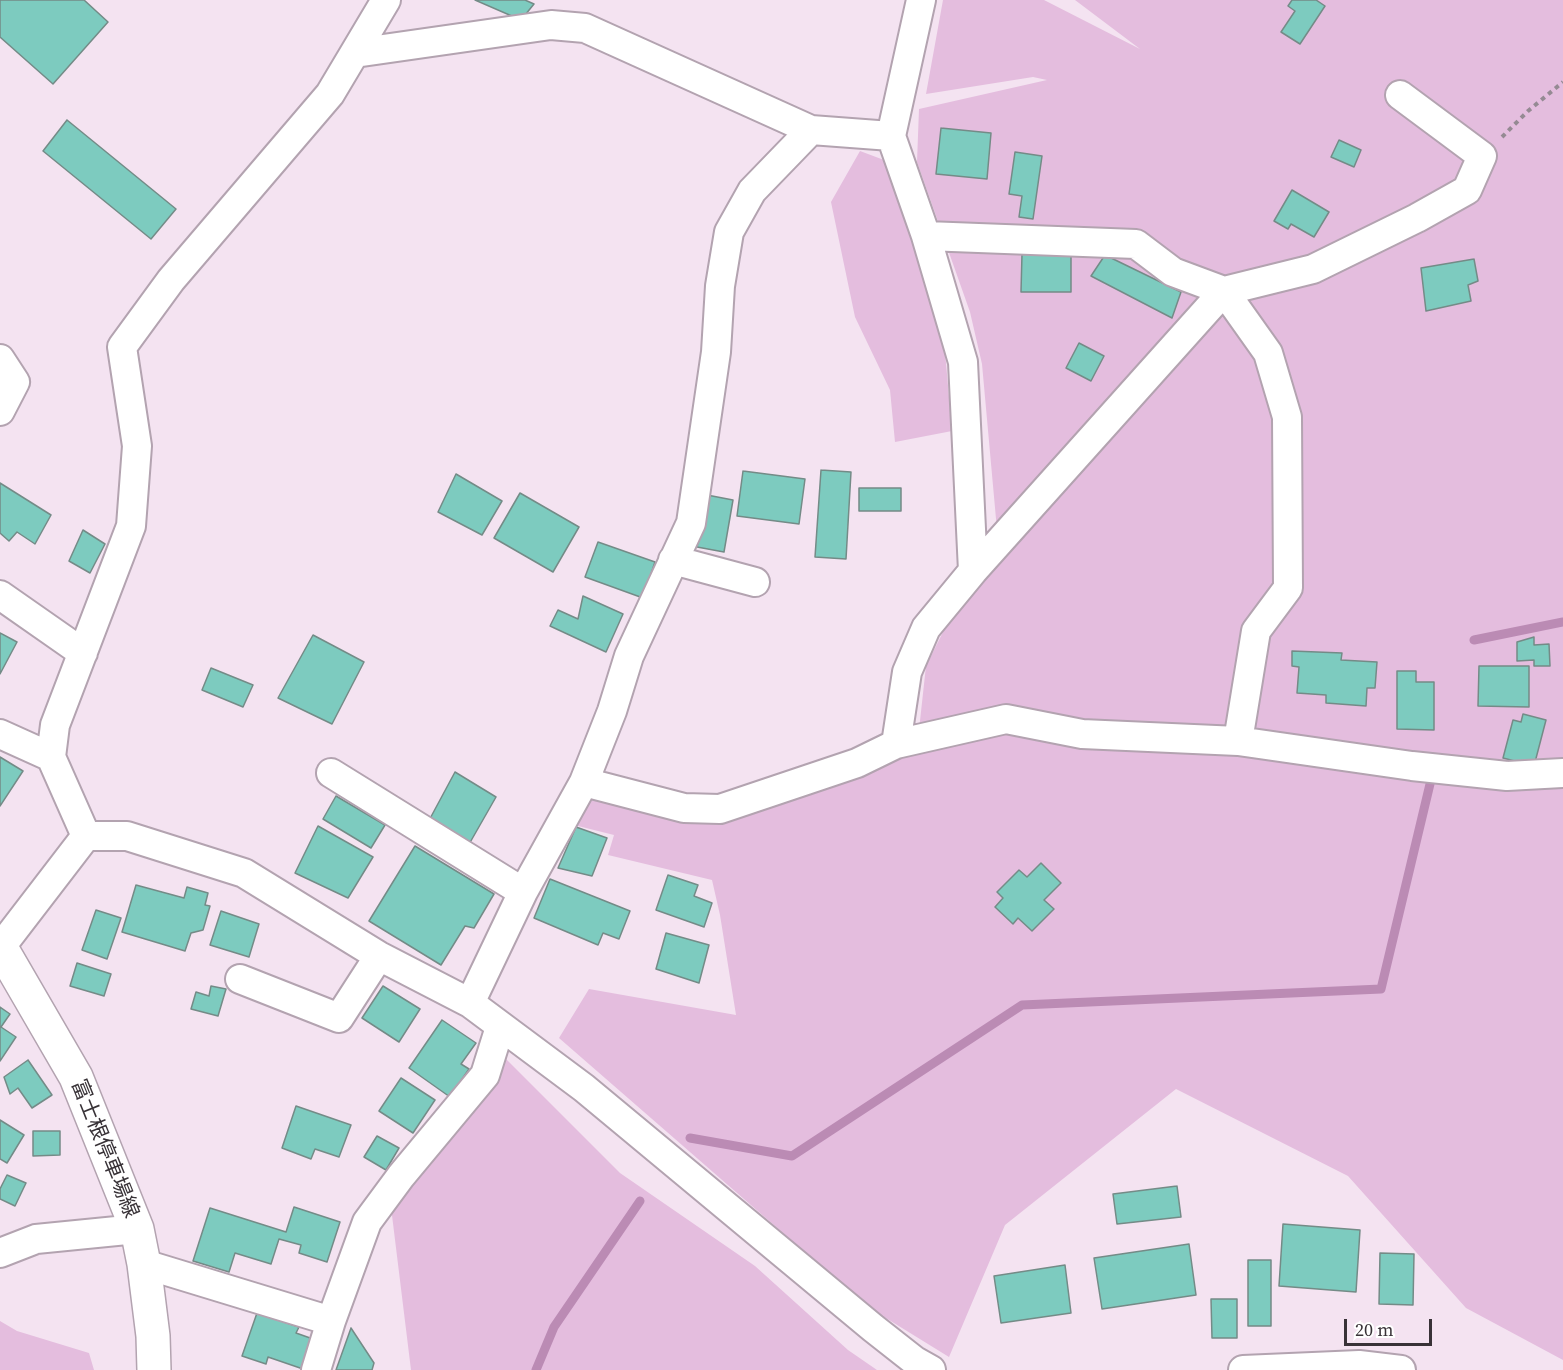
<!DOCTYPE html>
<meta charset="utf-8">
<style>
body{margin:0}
#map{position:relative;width:1563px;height:1370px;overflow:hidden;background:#f4e3f1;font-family:"Source Serif 4",serif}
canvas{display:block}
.scale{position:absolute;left:1344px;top:1319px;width:88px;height:27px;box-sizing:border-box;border:3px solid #383237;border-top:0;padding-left:8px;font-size:18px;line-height:21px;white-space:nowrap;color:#383237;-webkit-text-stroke:4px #fff;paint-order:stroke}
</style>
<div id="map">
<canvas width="1563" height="1370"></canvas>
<div class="scale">20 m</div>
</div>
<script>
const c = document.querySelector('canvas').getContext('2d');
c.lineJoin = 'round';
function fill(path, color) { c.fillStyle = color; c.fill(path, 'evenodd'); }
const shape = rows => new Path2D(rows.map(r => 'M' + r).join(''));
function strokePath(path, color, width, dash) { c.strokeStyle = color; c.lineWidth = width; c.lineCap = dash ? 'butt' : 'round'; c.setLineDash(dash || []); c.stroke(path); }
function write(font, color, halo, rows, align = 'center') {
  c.font = font + ' "Source Serif 4","Noto Sans JP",serif'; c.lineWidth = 5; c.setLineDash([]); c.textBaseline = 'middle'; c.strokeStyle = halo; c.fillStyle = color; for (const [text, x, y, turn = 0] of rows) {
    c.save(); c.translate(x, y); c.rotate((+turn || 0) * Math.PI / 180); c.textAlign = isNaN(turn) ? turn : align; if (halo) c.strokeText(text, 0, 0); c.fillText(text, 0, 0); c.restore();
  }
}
const green = shape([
 [943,0,1044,0,1140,49,1075,0,1563,0,1563,1360,1466,1308,1348,1176,1176,1089,1005,1225,949,1357,868,1307,559,1038,589,989,736,1015,720,915,712,880,608,855,614,835,570,824,584,782,682,808,919,730,926,666,950,618,1000,563,982,364,970,312,917,162,919,109,1047,80,1033,77,926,94],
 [860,151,884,160,943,329,952,431,895,442,890,390,855,317,831,202],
 [494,1047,620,1173,755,1266,848,1350,877,1370,411,1370,390,1199],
 [0,1321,17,1331,89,1353,94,1370,0,1370]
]);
const stream = shape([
 [1474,640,1563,622],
 [690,1138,792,1156,1022,1005,1381,989,1430,784],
 [536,1370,554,1327,640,1201]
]);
const building = shape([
 [0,0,84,0,108,22,53,84,0,37,0,0],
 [475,0,525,0,534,4,521,20,475,0],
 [1292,0,1316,0,1325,6,1300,44,1281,32,1295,11,1288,6,1292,0],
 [67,120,176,209,151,239,43,151,67,120],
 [941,128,991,133,987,179,936,174,941,128],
 [1339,140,1361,150,1354,167,1331,157,1339,140],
 [1015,152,1042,156,1033,219,1019,217,1022,196,1009,194,1015,152],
 [1292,190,1329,212,1314,237,1291,224,1288,229,1274,221,1292,190],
 [1022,254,1071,254,1071,292,1021,292,1022,254],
 [1105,255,1181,292,1172,318,1091,276,1105,255],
 [1474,259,1478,281,1468,285,1471,301,1426,311,1421,268,1474,259],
 [1079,343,1104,356,1091,381,1066,368,1079,343],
 [821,470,851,472,846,559,815,557,821,470],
 [743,471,805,479,799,524,737,516,743,471],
 [456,474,502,501,482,535,438,512,456,474],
 [0,483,51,515,35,544,17,532,9,541,0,533,0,483],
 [859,488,901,488,901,511,859,511,859,488],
 [520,493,579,527,553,572,494,538,520,493],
 [707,495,733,500,724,552,697,547,707,495],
 [83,530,105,544,90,573,69,561,83,530],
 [598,542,655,562,643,598,585,577,598,542],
 [583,596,623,614,606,652,550,626,558,610,578,619,583,596],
 [0,633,17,642,0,674,0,633],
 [313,635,364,662,332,724,278,698,313,635],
 [1534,637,1534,645,1549,644,1550,666,1534,666,1534,660,1517,661,1517,642,1534,637],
 [1292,651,1342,653,1341,660,1377,662,1375,688,1367,688,1366,706,1326,703,1326,695,1297,693,1299,667,1292,666,1292,651],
 [1479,666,1529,666,1529,707,1478,706,1479,666],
 [211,668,253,685,243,707,202,690,211,668],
 [1397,671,1416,671,1416,682,1434,682,1434,730,1397,729,1397,671],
 [1523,714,1546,720,1534,766,1503,758,1513,720,1521,722,1523,714],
 [0,757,23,771,0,806,0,757],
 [455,772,496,797,468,846,426,826,455,772],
 [336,796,385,825,371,848,323,819,336,796],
 [318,826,373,857,348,898,295,873,318,826],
 [576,827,607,838,592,876,558,868,576,827],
 [415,846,494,894,474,928,465,926,441,965,369,921,415,846],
 [1041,863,1061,883,1044,900,1054,909,1032,931,1018,918,1013,924,995,907,1003,898,997,892,1019,870,1027,877,1041,863],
 [668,875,698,885,694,896,712,903,704,927,656,910,668,875],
 [550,879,630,911,619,939,603,933,598,945,534,918,550,879],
 [136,885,184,898,187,887,208,893,205,905,210,906,203,930,191,933,185,951,122,932,136,885],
 [96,910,121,918,107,959,82,950,96,910],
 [221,911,259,924,249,957,210,945,221,911],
 [666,933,709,945,699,983,656,969,666,933],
 [77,963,111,974,104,996,70,986,77,963],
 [211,986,226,989,218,1016,191,1009,196,992,209,996,211,986],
 [383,986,420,1009,399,1042,362,1018,383,986],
 [0,1007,10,1014,1,1027,16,1037,0,1061,0,1007],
 [442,1020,476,1043,461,1064,469,1069,450,1097,409,1068,442,1020],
 [28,1060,52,1095,32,1108,18,1088,10,1094,4,1077,28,1060],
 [401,1078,435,1100,413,1133,379,1111,401,1078],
 [296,1106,351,1125,339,1157,315,1149,311,1159,282,1148,296,1106],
 [0,1120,24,1135,7,1163,0,1159,0,1120],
 [33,1131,60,1131,60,1155,33,1156,33,1131],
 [377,1136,399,1148,386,1170,364,1157,377,1136],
 [7,1175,26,1183,15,1206,0,1199,0,1189,7,1175],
 [1177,1186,1181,1217,1117,1224,1113,1194,1177,1186],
 [294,1207,340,1222,327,1262,299,1253,301,1245,279,1239,271,1264,235,1253,229,1272,193,1261,210,1208,286,1232,294,1207],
 [1283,1224,1360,1230,1356,1292,1279,1286,1283,1224],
 [1189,1244,1196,1295,1102,1309,1094,1258,1189,1244],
 [1380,1253,1414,1254,1413,1305,1379,1304,1380,1253],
 [1248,1260,1271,1260,1271,1326,1248,1326,1248,1260],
 [1065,1265,1071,1313,1001,1323,994,1276,1065,1265],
 [1211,1299,1237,1299,1237,1338,1212,1338,1211,1299],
 [257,1313,299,1327,296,1333,313,1339,303,1369,268,1357,266,1364,242,1356,257,1313],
 [351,1328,374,1363,372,1370,336,1370,351,1328]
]);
const path = shape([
 [1502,137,1528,111,1563,82]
]);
const minor = shape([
 [921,0,891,136,926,236,1136,244,1173,272,1224,291,1268,353,1287,417,1288,588,1256,631,1238,741],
 [355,53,551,25,585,28,811,130],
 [926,236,963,362,973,571],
 [0,359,15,382,0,411],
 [673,560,755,582],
 [0,595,83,653],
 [0,734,51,757],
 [896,744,907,672,926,628,973,571,1224,291,1313,269,1417,218,1467,190,1482,156,1400,95],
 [331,773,523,892],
 [584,782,612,711,629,656,691,523,716,352,720,286,729,232,752,191,811,130,891,136],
 [86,836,127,836,244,873,379,956,470,1003,584,1088,873,1328,915,1361,931,1370],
 [86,836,51,757,55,725,131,526,137,446,122,347,171,280,330,94,386,0],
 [0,948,86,836],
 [240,979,339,1018,379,956],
 [470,1003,523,892,584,782,684,808,720,809,857,763,896,744,1006,719,1082,734,1238,741,1412,766,1507,776,1563,773],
 [0,1253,36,1239,137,1229],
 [144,1264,331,1321,316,1370],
 [331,1321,367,1222,401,1176,485,1075,500,1027],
 [1243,1370,1359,1365,1401,1370]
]);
const major = shape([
 [0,946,76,1077,137,1229,144,1264,153,1336,154,1370]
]);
const streetNames = [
 ["富士根停車場線",104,1149,68]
];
fill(green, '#e4bdde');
strokePath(stream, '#bb8bb4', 9);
fill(building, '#7dcbbf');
strokePath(building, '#748b87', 1.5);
strokePath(minor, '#b3a3b0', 32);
strokePath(major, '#b3a3b0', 36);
strokePath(path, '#958a93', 4, [4.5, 4.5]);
strokePath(minor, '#fff', 28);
strokePath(major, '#fff', 33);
write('21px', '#383237', '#fff', streetNames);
</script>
